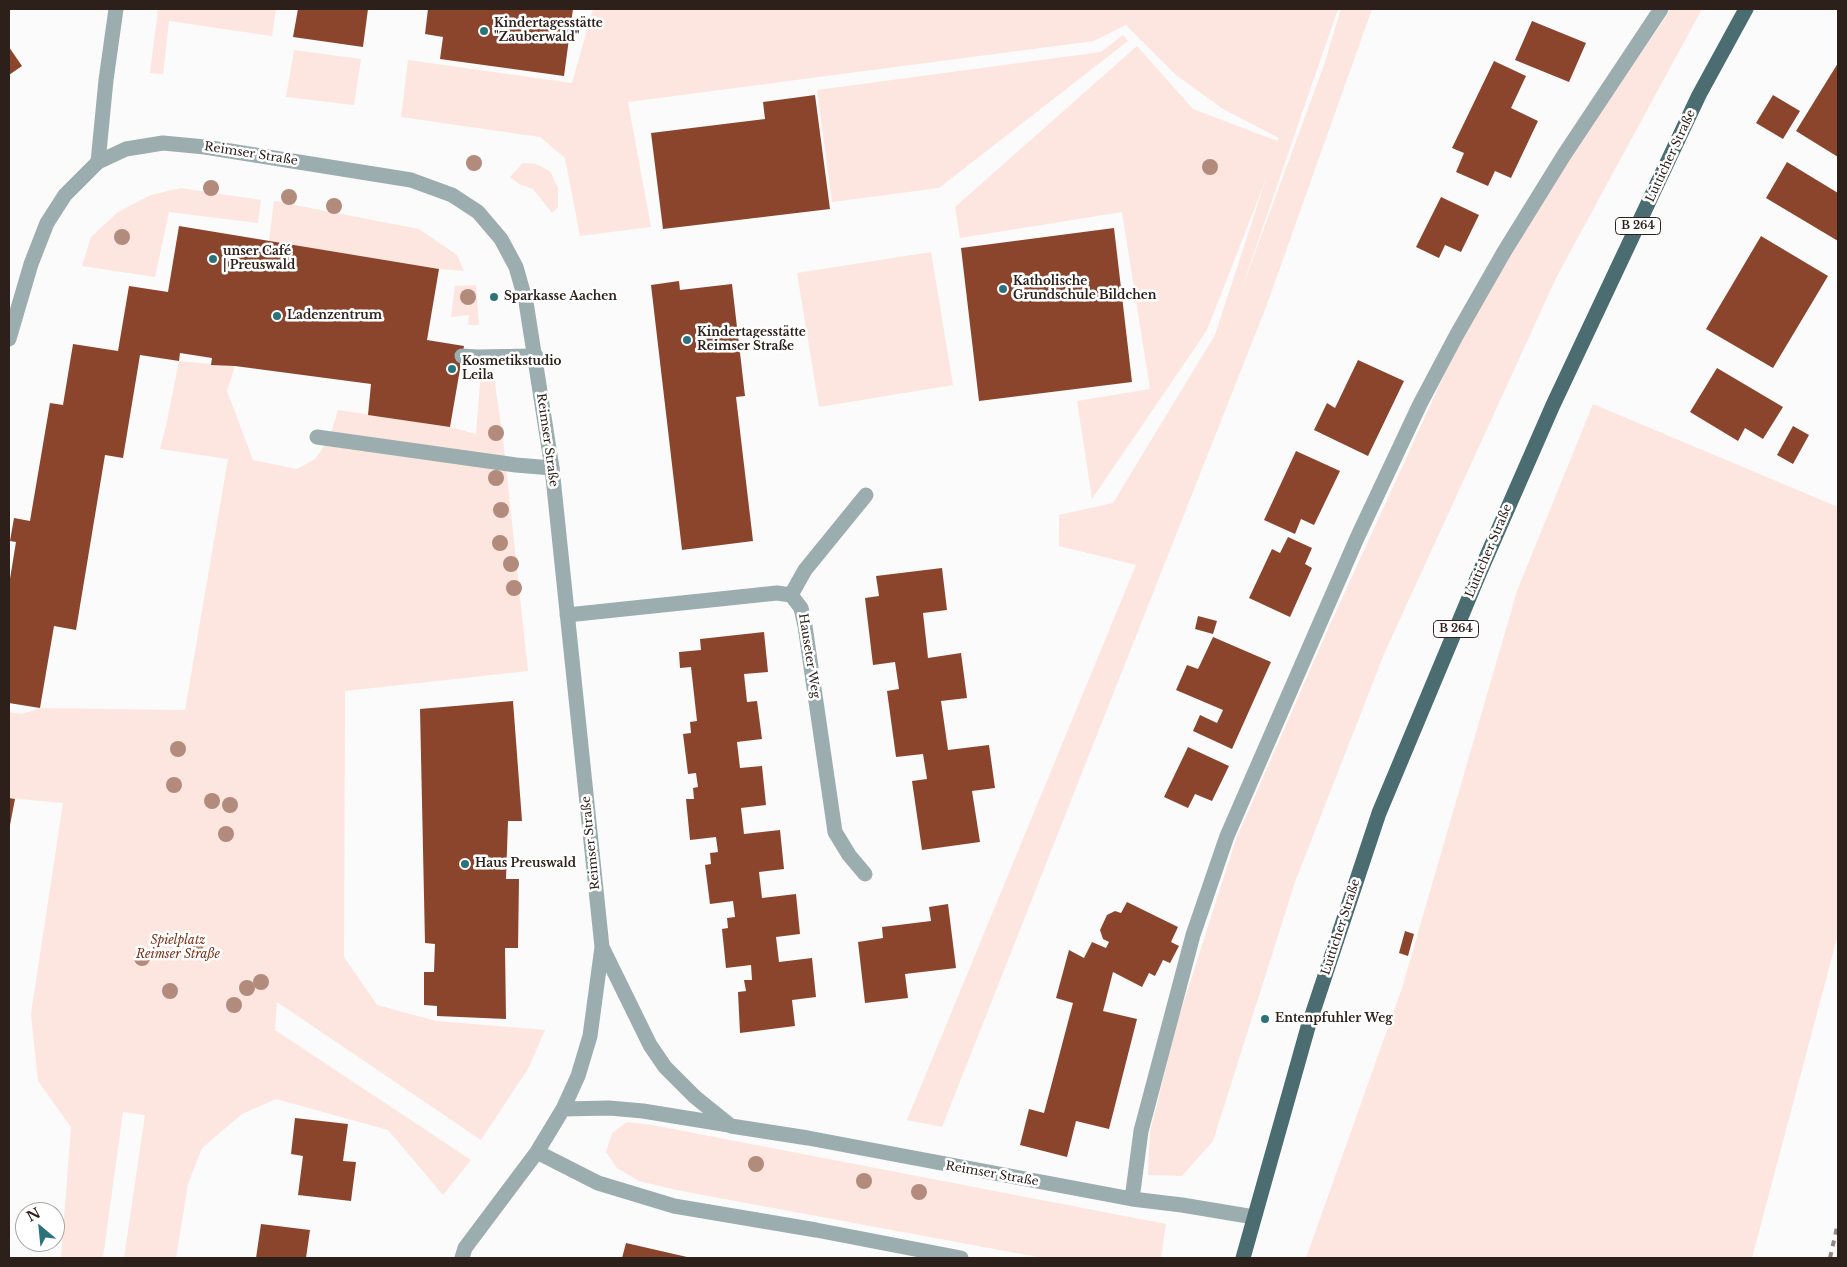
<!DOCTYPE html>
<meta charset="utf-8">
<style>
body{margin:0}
#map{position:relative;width:1847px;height:1267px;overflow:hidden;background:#fbfbfb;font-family:"Libre Baskerville",serif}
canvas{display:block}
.frame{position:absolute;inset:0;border:10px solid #2d201b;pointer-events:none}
.north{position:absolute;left:15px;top:1202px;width:50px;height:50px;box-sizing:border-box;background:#fff;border:1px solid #aba6a4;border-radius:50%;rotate:332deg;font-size:14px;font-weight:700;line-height:20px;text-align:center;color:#2d201b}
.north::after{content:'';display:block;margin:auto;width:18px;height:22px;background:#2a737b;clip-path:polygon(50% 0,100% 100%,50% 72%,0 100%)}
</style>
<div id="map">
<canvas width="1847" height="1267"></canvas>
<div class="frame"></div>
<div class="north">N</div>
</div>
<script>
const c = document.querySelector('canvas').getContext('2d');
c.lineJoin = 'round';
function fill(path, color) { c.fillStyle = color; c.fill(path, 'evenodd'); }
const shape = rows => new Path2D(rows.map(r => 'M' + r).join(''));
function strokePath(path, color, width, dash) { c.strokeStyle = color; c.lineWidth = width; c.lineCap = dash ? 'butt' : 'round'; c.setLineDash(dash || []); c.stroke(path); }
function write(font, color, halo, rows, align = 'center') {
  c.font = font + ' "Libre Baskerville",serif'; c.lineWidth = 5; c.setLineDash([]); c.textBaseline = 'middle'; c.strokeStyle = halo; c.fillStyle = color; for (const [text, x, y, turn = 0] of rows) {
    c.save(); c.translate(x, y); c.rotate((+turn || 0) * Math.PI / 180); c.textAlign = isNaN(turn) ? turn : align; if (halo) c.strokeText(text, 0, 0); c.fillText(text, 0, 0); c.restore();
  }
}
const green = shape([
 [158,9,276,9,272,36,169,21,163,74,150,73],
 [593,9,1338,9,1239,296,1324,65,1341,9,1372,9,1266,307,942,1127,907,1120,1136,565,1059,546,1059,515,1113,503,1215,335,1266,179,1207,330,1092,499,1077,401,1150,389,1122,212,960,238,955,207,1137,46,1193,109,1277,141,1279,138,1223,109,1176,75,1126,25,1094,41,628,102,651,227,580,236,565,158,540,137,401,117,408,60,572,83],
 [1671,9,1702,9,1557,276,1384,654,1295,882,1213,1141,1182,1176,1148,1175,1150,1132,1178,1020,1236,839,1328,629,1461,338,1571,155],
 [1123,35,1128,41,939,188,832,202,817,90,1101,52],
 [294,50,361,59,354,105,286,97],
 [523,163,536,164,550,171,558,188,558,207,552,213,533,189,519,184,510,177],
 [181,188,261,200,258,223,169,212,155,277,82,266,91,237,118,212,151,195],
 [274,201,419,229,457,255,464,271,439,269,269,241],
 [931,252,953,385,819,407,797,273],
 [476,285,479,325,468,325,469,315,451,317,455,286],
 [179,361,235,366,227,391,253,460,297,469,315,459,321,451,329,439,338,410,450,427,476,434,481,372,493,370,503,439,528,671,345,691,344,957,377,1005,436,1021,545,1030,529,1067,481,1140,277,1002,275,1030,471,1160,443,1195,388,1130,276,1099,242,1114,202,1148,188,1184,176,1258,124,1258,145,1115,123,1112,103,1258,61,1258,71,1127,38,1081,31,1014,63,803,9,798,9,712,22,714,40,708,185,710,228,459,160,449,166,426],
 [1593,404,1838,507,1838,934,1752,1258,1306,1258,1402,988,1517,591],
 [627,1122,652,1125,1166,1224,1161,1258,1043,1258,676,1190,639,1181,617,1168,606,1152,612,1133]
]);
const building = shape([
 [298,9,368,9,363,47,293,37],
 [428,9,573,9,564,76,440,59,443,37,425,34],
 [1532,21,1586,43,1569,82,1515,60],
 [9,47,22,66,9,75],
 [1494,61,1526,76,1511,108,1538,121,1511,178,1495,171,1488,186,1456,172,1464,153,1452,148],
 [1838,63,1838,157,1796,131],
 [815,95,830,209,663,229,651,133,765,119,763,102],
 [1773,95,1800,111,1783,139,1756,123],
 [1787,162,1838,193,1838,241,1766,198],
 [1441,197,1479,215,1461,252,1445,245,1439,258,1416,247],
 [179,226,439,269,427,340,464,346,450,427,368,415,371,384,235,366,211,365,212,358,180,353,179,361,140,355,123,458,105,455,76,630,54,626,40,708,9,703,9,585,16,542,10,541,14,518,30,521,50,403,63,405,73,344,118,351,129,286,168,292],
 [1114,228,1132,382,979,401,961,248],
 [1761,236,1828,276,1773,368,1706,329],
 [679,281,680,290,732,284,745,396,736,397,753,541,682,550,651,285],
 [1358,360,1404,381,1368,456,1314,430,1327,403,1335,408],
 [1717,368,1783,407,1763,439,1745,428,1738,441,1690,412],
 [1793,426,1809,435,1793,464,1777,455],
 [1296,451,1340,471,1314,525,1301,519,1295,534,1264,520],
 [1288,537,1312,548,1305,564,1312,568,1290,617,1249,598,1272,549,1280,553],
 [942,568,947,610,923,613,928,658,961,653,967,698,941,701,948,750,989,745,995,788,972,791,980,842,922,850,912,781,927,779,923,754,896,757,887,691,899,689,895,662,873,665,865,598,879,596,876,576],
 [1198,616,1217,621,1213,634,1195,629],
 [764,632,768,672,744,674,747,702,757,701,762,739,737,742,740,768,762,766,766,805,741,808,744,834,780,830,784,869,759,872,762,898,796,894,800,934,776,937,779,962,812,958,816,997,792,1000,795,1026,740,1033,738,992,746,991,744,980,752,980,751,965,726,968,722,929,728,928,727,918,735,917,733,901,710,904,705,865,711,864,710,853,718,852,716,837,690,840,686,799,694,799,693,788,698,787,696,773,688,774,683,734,691,733,690,722,697,721,691,667,680,668,679,652,701,650,700,639],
 [1213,637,1271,662,1232,749,1193,731,1200,715,1217,723,1223,710,1176,690,1187,665,1198,669],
 [513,701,522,821,508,821,506,879,519,879,518,948,505,948,506,1019,437,1016,437,1006,424,1005,424,972,434,972,435,944,425,943,420,709],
 [1188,747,1229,766,1212,801,1195,794,1188,808,1164,797],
 [9,798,15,799,10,825,9,825],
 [1127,902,1178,927,1171,942,1179,946,1170,963,1163,960,1155,976,1149,973,1142,987,1113,972,1103,1011,1137,1019,1109,1129,1076,1121,1067,1157,1020,1145,1029,1109,1044,1113,1073,1003,1056,998,1069,950,1084,958,1092,942,1106,948,1109,942,1103,939,1100,930,1107,915,1115,911,1121,913],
 [948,904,956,968,905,974,908,998,865,1003,858,942,883,938,882,927,931,921,929,907],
 [1405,931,1414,934,1408,956,1399,953],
 [295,1118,348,1124,343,1161,356,1162,351,1201,298,1195,303,1156,291,1154],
 [261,1224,310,1230,306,1258,256,1258],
 [626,1243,687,1257,687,1258,622,1258]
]);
const lane = shape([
 [98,162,106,80,116,9],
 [462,356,477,357,536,356],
 [317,437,516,465,552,468],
 [791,595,805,570,866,495]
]);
const street = shape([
 [9,339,31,264,47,223,65,195,98,162,126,149,163,143,205,147,411,180,452,195,478,212,501,239,516,267,526,302,552,468,602,947,590,1036,578,1076,563,1109,537,1152,465,1248,462,1258],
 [567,615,777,593,791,595,801,608,805,626,835,832,849,855,865,874],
 [602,947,650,1045,665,1067,695,1097,731,1126,808,1138,1132,1199,1182,1205,1254,1217],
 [563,1109,609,1108,643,1111,729,1125],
 [537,1152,598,1183,674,1206,816,1230,961,1258],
 [1132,1199,1141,1131,1193,935,1227,836,1357,538,1420,404,1456,336,1504,252,1564,155,1661,9]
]);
const primary = shape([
 [1243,1258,1308,1027,1379,813,1479,574,1553,405,1699,95,1746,9]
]);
const rail = shape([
 [1830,1258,1838,1223]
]);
const trees = [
 [474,163],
 [1210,167],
 [211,188],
 [289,197],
 [334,206],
 [122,237],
 [468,297],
 [496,433],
 [496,478],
 [501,510],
 [500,543],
 [511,564],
 [514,588],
 [178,749],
 [174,785],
 [212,801],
 [230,805],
 [226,834],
 [196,944],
 [142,958],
 [261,982],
 [247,988],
 [170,991],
 [234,1005],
 [756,1164],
 [864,1181],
 [919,1192]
];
const markers = [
 [484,31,5,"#2a737b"],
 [213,259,5,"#2a737b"],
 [1003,289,5,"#2a737b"],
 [494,297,5,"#2a737b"],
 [277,316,5,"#2a737b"],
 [687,340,5,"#2a737b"],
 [452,369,5,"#2a737b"],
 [465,864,5,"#2a737b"],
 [1265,1019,5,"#2a737b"]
];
const shields = [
 [1638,226,45],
 [1456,629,45]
];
const shieldNames = [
 ["B 264",1638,226],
 ["B 264",1456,629]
];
const poiNames = [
 ["Kindertagesstätte",494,24],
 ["\"Zauberwald\"",494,38],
 ["unser Café",223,252],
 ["| Preuswald",223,266],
 ["Katholische",1013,282],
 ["Grundschule Bildchen",1013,296],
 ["Sparkasse Aachen",504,297],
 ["Ladenzentrum",287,316],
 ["Kindertagesstätte",697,333],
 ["Reimser Straße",697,347],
 ["Kosmetikstudio",462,362],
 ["Leila",462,376],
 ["Haus Preuswald",475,864],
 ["Entenpfuhler Weg",1275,1019]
];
const streetNames = [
 ["Reimser Straße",251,154,9],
 ["Lütticher Straße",1671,156,-65],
 ["Reimser Straße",547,440,82],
 ["Lütticher Straße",1489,551,-67],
 ["Hauseter Weg",809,656,81],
 ["Reimser Straße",591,843,-96],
 ["Lütticher Straße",1341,927,-72],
 ["Reimser Straße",992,1174,10]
];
const parkNames = [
 ["Spielplatz",178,941],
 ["Reimser Straße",178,955]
];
fill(green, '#fde6df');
fill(building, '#8c452d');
strokePath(lane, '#9badaf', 15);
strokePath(street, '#9badaf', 15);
strokePath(primary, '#4b6d71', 15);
strokePath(rail, '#908987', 4, [6, 6]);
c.fillStyle = '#b28b7d';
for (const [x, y] of trees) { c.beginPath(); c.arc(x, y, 8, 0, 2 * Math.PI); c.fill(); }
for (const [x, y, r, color] of markers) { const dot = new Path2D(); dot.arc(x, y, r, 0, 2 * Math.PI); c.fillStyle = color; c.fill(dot); strokePath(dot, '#fff', 2); }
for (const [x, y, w] of shields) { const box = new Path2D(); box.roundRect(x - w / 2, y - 8.5, w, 17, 4); c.fillStyle = '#fff'; c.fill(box); strokePath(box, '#2d201b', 1); }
write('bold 11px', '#2d201b', null, shieldNames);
write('bold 12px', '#2d201b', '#fff', poiNames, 'left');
write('12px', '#2d201b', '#fff', streetNames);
write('italic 12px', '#772f16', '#fff', parkNames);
</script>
